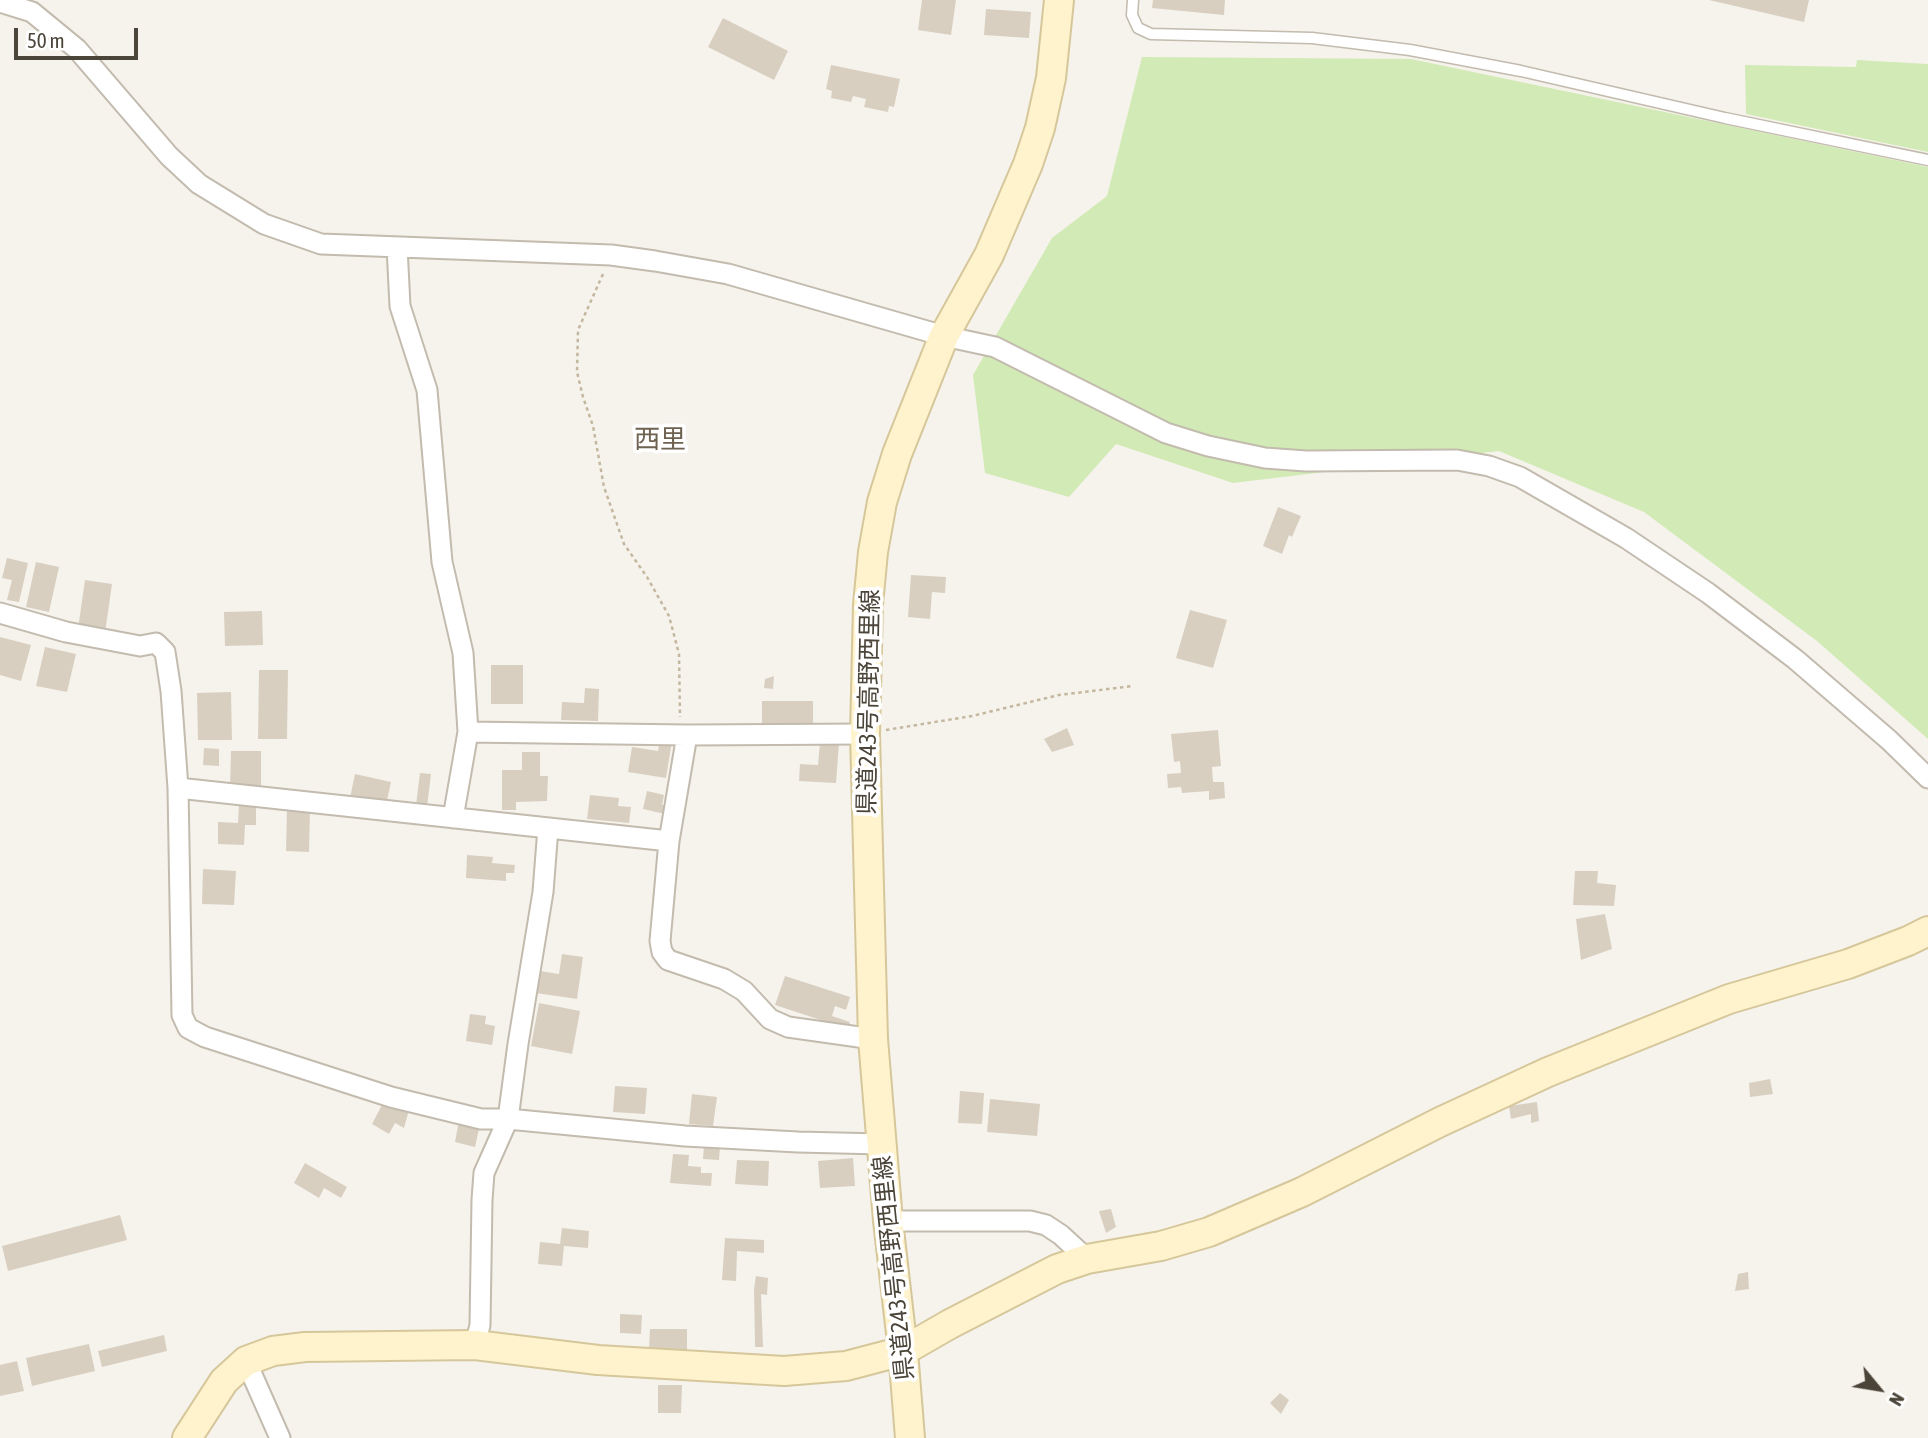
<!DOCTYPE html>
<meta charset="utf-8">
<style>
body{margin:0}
#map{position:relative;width:1928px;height:1438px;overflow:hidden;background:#f6f3ec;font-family:"Asap Condensed",sans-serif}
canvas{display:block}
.north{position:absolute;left:1844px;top:1354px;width:70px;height:70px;-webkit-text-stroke:5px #fff;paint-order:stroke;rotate:120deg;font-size:19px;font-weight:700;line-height:28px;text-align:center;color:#4b4439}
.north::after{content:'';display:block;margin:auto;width:24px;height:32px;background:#4b4439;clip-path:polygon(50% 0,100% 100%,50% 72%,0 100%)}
.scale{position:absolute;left:14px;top:28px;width:124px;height:32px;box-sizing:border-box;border:4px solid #4b4439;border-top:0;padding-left:9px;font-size:21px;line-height:24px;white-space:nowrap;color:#4b4439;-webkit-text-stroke:5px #fff;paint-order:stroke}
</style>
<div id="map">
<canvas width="1928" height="1438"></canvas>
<div class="north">N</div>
<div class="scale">50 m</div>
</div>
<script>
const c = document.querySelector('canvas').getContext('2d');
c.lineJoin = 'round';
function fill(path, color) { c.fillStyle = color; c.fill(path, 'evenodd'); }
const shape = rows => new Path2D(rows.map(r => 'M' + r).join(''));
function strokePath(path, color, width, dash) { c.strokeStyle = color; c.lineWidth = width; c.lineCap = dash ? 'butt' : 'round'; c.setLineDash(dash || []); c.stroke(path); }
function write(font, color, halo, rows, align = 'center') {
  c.font = font + ' "Asap Condensed","Noto Sans JP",sans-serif'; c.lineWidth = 7; c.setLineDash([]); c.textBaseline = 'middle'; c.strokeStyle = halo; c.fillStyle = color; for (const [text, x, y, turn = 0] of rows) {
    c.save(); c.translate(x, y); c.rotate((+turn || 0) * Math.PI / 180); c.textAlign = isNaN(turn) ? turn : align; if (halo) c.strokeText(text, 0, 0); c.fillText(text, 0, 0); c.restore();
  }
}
const green = shape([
 [1142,57,1411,59,1928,167,1928,739,1817,641,1644,512,1499,451,1233,483,1116,444,1069,497,985,473,973,375,1052,238,1107,196],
 [1857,60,1928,64,1928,152,1746,114,1745,65,1856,67]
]);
const building = shape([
 [922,0,956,0,951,35,918,30],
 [1153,0,1225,0,1224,15,1152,8],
 [1709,0,1809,0,1804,22],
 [986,9,1031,12,1029,38,984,35],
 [723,18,788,51,774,80,708,47],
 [831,65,900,79,894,107,889,106,888,112,864,107,866,99,853,96,851,102,831,98,832,91,826,89],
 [1278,507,1301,516,1292,537,1289,535,1282,554,1263,546],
 [7,558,28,563,19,602,7,600,12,580,2,578],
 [36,562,59,567,49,612,26,607],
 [911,575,946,577,945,593,932,592,930,619,908,617],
 [85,580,112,584,105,633,78,629],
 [1190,610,1227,620,1213,668,1176,658],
 [262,611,263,645,225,646,224,612],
 [0,637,31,645,21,681,0,675],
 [45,647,76,654,67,692,36,686],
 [491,665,523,665,523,704,491,704],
 [259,670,288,670,287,739,258,739],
 [774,676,773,689,764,688,765,679],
 [585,688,599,689,598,721,561,720,562,702,584,703],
 [231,692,232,740,198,740,197,693],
 [762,701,813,701,813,725,762,725],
 [1067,728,1074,745,1052,752,1044,739],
 [1218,730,1221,766,1212,767,1213,782,1224,782,1225,798,1209,800,1209,791,1182,793,1181,787,1168,788,1167,774,1181,773,1180,761,1174,762,1171,734],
 [660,739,672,741,666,778,628,772,632,747,658,751],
 [820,742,839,743,836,783,799,781,800,764,818,765],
 [204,748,219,749,219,766,203,765],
 [231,751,261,751,261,787,230,787],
 [522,752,540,752,540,776,548,776,547,801,516,802,516,810,502,810,502,770,522,770],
 [420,773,431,774,427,807,416,805],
 [355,774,391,782,386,805,350,798],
 [647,791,664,795,662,805,668,806,665,814,643,809],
 [590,795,619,798,618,806,631,807,629,823,587,819],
 [239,804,256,805,256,825,245,825,244,845,218,844,218,822,238,823],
 [287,809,310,810,309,852,286,851],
 [467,855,493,857,492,863,515,865,514,873,506,873,506,881,466,878],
 [203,869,236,871,234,905,202,904],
 [1575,871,1598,871,1597,883,1616,885,1614,906,1573,905],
 [1605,914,1612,949,1581,960,1576,919],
 [562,954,583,957,577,999,536,993,540,971,559,974],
 [785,976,850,997,846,1010,835,1006,832,1016,850,1022,848,1029,775,1005],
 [539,1003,580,1011,572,1054,531,1046],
 [470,1014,486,1016,485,1024,495,1026,492,1045,466,1041],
 [1770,1079,1773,1094,1750,1097,1749,1083],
 [615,1086,647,1088,645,1114,613,1112],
 [960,1091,984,1093,982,1124,958,1123],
 [692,1094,717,1097,713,1126,689,1124],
 [990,1099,1040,1104,1037,1136,987,1132],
 [384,1101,409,1110,404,1128,395,1123,389,1134,372,1124],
 [1537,1102,1539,1121,1531,1123,1531,1114,1511,1119,1509,1106],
 [459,1120,480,1124,475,1147,455,1142],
 [704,1145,720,1146,719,1160,703,1159],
 [673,1154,689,1155,688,1166,701,1167,701,1173,712,1173,711,1186,670,1183],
 [853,1158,855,1186,820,1188,818,1161],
 [737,1160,769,1161,768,1186,735,1184],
 [305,1163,347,1187,341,1198,324,1188,319,1198,294,1183],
 [1111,1209,1116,1227,1106,1233,1099,1211],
 [120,1215,127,1240,8,1271,2,1246],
 [562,1228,589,1231,588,1248,564,1246,562,1266,538,1264,540,1242,560,1244],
 [725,1238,764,1240,764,1253,737,1251,736,1281,722,1280],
 [1748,1272,1749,1289,1735,1291,1738,1274],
 [756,1276,768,1278,767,1295,761,1294,763,1347,755,1347,754,1289],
 [620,1314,642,1315,641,1334,620,1333],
 [650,1329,687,1329,687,1350,649,1349],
 [164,1335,167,1351,102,1367,98,1351],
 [89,1344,95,1371,32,1386,26,1358],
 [17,1361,24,1391,0,1396,0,1365],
 [658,1385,682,1385,681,1413,658,1413],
 [1280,1393,1289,1400,1281,1414,1270,1403]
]);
const path = shape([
 [603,274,578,330,577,372,583,397,593,426,604,487,624,544,647,577,669,616,679,654,680,717],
 [886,730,972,716,1059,695,1133,686]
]);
const lane = shape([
 [1133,0,1132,15,1138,28,1151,34,1312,38,1410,50,1521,71,1725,118,1928,160]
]);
const street = shape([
 [0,2,32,12,77,49,169,156,199,184,264,224,321,244,611,255,655,261,728,274,944,336,995,347,1166,433,1208,446,1265,458,1306,461,1457,460,1489,466,1520,477,1626,538,1708,593,1795,659,1889,740,1928,778],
 [397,247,400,306,427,390,442,562,463,653,468,732,453,818],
 [0,613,66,632,140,646,156,643,165,652,171,691,178,788,182,1015,188,1028,205,1037,391,1097,481,1119,508,1119,685,1136,798,1142,881,1144],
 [468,732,687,735,865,734],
 [687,735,669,841,660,941,662,952,668,960,724,979,744,991,770,1019,788,1027,873,1039],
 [178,788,669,841],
 [888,1221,1030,1221,1046,1225,1061,1235,1087,1259],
 [475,1345,480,1325,482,1200,484,1173,508,1119,518,1044,543,892,548,828],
 [246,1361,280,1438]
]);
const secondary = shape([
 [187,1438,224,1381,246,1361,273,1351,305,1347,475,1345,598,1360,784,1371,846,1366,903,1351,950,1324,1057,1269,1087,1259,1161,1246,1209,1232,1302,1192,1440,1122,1548,1072,1729,999,1848,964,1908,941,1928,931],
 [910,1438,903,1351,888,1221,873,1039,865,734,868,605,873,552,882,502,897,454,944,336,989,255,1028,164,1040,128,1051,78,1059,0]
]);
const streetNames = [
 ["県道243号高野西里線",869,702,-89],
 ["県道243号高野西里線",894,1268,-96]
];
const neighbourhoodNames = [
 ["西里",660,440]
];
fill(green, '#d2eab5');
fill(building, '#d8cfc1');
strokePath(lane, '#c2bbae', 13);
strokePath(street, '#c2bbae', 23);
strokePath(secondary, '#d6c79b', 32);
strokePath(path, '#c4b79f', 2.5, [3.5, 3.5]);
strokePath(lane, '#fff', 10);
strokePath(street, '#fff', 19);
strokePath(secondary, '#fff3cd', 28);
write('24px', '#4b4439', '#fff', streetNames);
write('26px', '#6e6250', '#fff', neighbourhoodNames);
</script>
